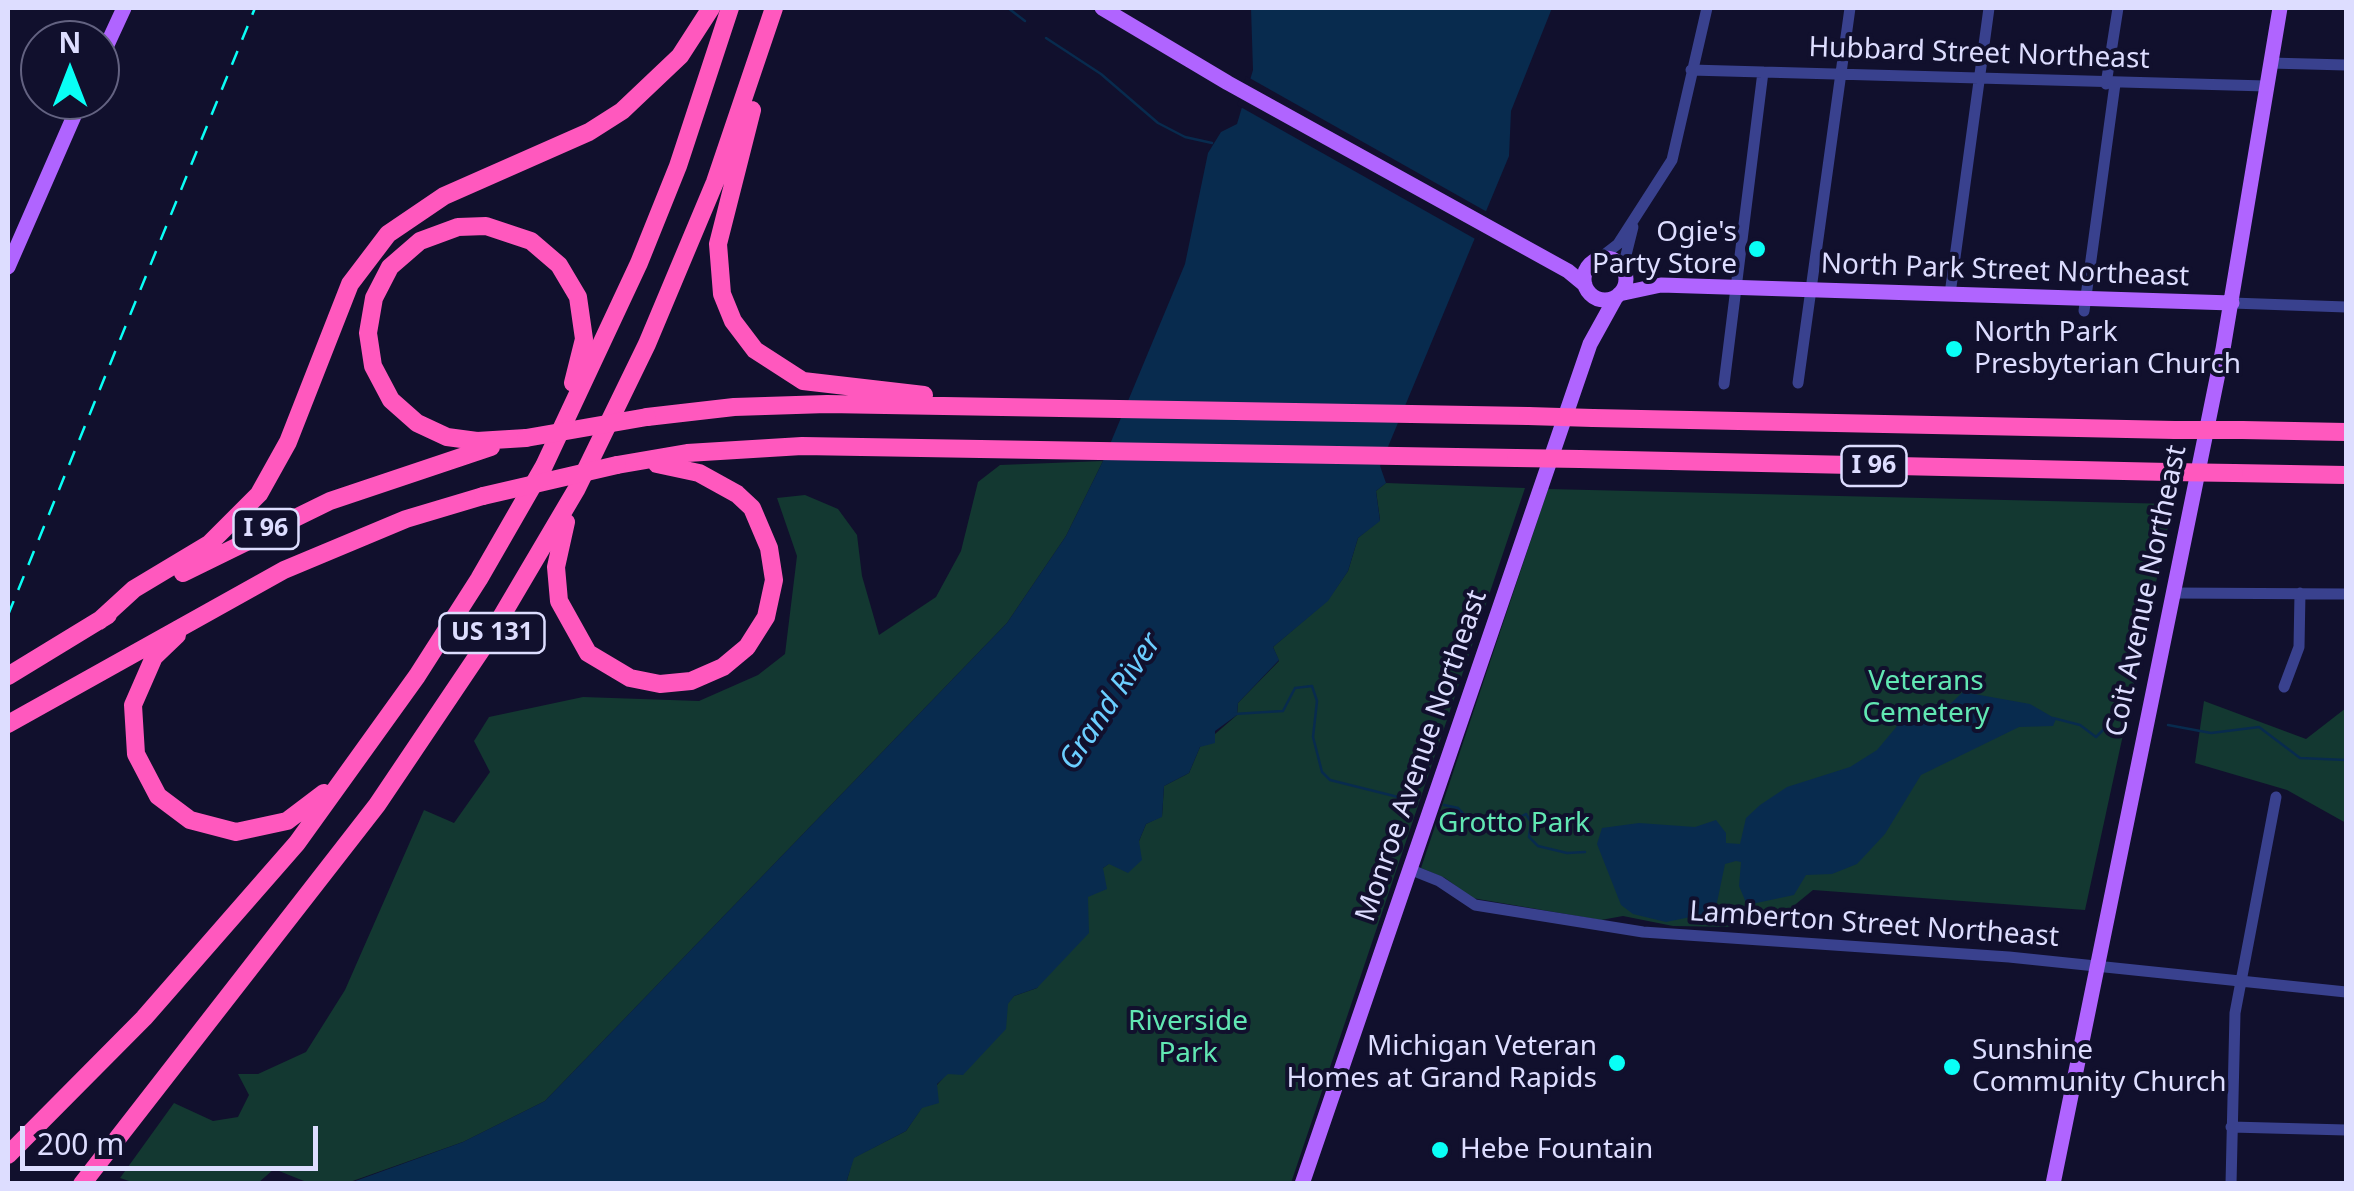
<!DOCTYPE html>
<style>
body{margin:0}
#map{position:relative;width:2354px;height:1191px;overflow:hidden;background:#11102d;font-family:"Noto Sans",sans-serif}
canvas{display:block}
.frame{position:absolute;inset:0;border:10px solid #ddf;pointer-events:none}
.north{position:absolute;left:20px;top:20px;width:100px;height:100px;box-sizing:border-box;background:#11102d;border:2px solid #636281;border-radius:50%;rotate:0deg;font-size:28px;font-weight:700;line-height:40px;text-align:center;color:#ddf}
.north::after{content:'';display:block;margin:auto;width:35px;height:45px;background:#09fff6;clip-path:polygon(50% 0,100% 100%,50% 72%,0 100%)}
.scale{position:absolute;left:20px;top:1126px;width:298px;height:45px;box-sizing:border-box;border:5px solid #ddf;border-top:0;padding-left:12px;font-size:30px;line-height:35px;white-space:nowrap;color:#ddf;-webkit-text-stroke:8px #11102d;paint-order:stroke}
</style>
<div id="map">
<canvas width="2354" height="1191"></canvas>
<div class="frame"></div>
<div class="north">N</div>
<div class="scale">200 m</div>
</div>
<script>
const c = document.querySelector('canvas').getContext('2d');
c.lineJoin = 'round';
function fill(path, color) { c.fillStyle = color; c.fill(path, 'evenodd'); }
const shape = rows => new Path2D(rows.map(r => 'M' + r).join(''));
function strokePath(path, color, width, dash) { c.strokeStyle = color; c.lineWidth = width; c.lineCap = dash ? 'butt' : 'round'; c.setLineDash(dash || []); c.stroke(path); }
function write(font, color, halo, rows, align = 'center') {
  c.font = font + ' "Noto Sans",sans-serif'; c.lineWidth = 8; c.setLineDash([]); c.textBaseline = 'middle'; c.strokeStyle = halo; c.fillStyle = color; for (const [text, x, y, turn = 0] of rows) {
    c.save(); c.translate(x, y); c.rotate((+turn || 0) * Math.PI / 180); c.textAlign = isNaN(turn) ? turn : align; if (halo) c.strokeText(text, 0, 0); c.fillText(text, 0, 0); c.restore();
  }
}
const green = shape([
 [1103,461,1066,536,1007,623,545,1101,463,1142,347,1183,309,1183,274,1169,258,1183,138,1184,120,1178,174,1103,213,1121,238,1117,249,1095,238,1074,258,1074,306,1052,345,990,424,810,454,823,490,772,474,741,489,717,583,697,699,701,758,675,785,654,797,556,777,498,805,495,838,509,857,535,862,576,879,635,936,597,961,551,978,482,1000,465],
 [1386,483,1525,488,1291,1183,846,1184,853,1158,906,1131,937,1085,1014,996,1037,988,1103,868,1139,841,1146,824,1162,816,1164,786,1189,773,1200,747,1237,715,1238,703,1279,661,1273,647,1328,600,1348,571,1358,538,1380,520,1376,491],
 [1548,489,2173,504,2085,910,1813,890,1791,908,1762,921,1735,922,1734,927,1673,926,1623,916,1601,920,1472,898,1445,878,1421,868],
 [2204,701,2306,739,2346,708,2346,823,2287,790,2195,763]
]);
const water = shape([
 [1251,8,1552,8,1511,111,1509,156,1380,466,1386,483,1376,491,1380,521,1358,538,1348,571,1328,601,1273,647,1279,660,1238,703,1237,715,1215,731,1215,743,1200,747,1189,773,1164,786,1162,817,1146,824,1139,841,1142,860,1128,873,1109,864,1103,868,1107,889,1088,897,1089,933,1037,988,1014,996,1008,1004,1006,1029,963,1075,948,1074,937,1084,939,1103,922,1108,906,1131,854,1158,846,1183,347,1184,463,1142,545,1101,1007,623,1066,536,1103,461,1185,264,1208,153,1221,132,1237,124,1253,70],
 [1963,692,2030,704,2056,719,2053,726,2019,727,1921,775,1885,834,1857,864,1832,874,1806,875,1794,895,1747,905,1739,886,1741,862,1736,861,1725,864,1715,912,1666,922,1633,914,1621,905,1597,844,1602,828,1639,823,1695,827,1716,820,1726,833,1726,843,1740,844,1746,818,1760,805,1787,787,1850,767,1877,750,1903,719,1927,707,1949,705]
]);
const pier = shape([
 [1246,76,1489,213,1477,240,1237,105]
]);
const stream = shape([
 [1008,8,1025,21],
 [1046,38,1101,74,1158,123,1185,137,1212,143],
 [1234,714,1283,711,1295,688,1312,686,1317,701,1313,737,1322,772,1330,780,1414,801],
 [2053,718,2080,725,2096,737,2110,723],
 [2168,725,2211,733,2259,727,2300,758,2346,760],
 [1444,805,1458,808,1478,829,1506,824,1526,814,1531,822,1529,837,1538,846,1567,853,1585,852]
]);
const minor = shape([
 [2270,63,2346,65],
 [1691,70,2266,86],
 [2106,84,2118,8],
 [1600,258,1618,244,1672,160,1707,8],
 [1623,267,1633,227],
 [1950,294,1989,8],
 [2232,303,2346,307],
 [2084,311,2115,84],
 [1798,383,1850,8],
 [1724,384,1763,72],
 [2173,593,2346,594],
 [2284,687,2299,647,2300,593],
 [1409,869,1439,881,1475,905,1643,932,2009,957,2346,992],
 [2231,1127,2346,1130],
 [2231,1184,2235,1013,2276,797]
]);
const major = shape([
 [1102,8,1228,83,1568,271,1585,285],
 [100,60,124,8],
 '1584 279a21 21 0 1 1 42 0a21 21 0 1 1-42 0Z',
 [8,267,81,100],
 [1619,294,1661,285,2232,303],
 [1302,1184,1590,344,1616,297],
 [2053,1184,2223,349,2280,8]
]);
const highway = shape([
 [752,110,718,244,722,294,733,321,755,350,803,381,924,395],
 [647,417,734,407,827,404,1528,416],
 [1593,418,2175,430],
 [2242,430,2346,432],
 [526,438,477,441,447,437,417,423,391,400,373,366,368,333,374,298,390,267,420,241,458,227,486,226,531,241,559,265,578,297,584,339,573,383],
 [1580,459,2169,472],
 [617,465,687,453,802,446,1516,458],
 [2234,473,2346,475],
 [566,522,556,567,559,601,588,653,630,678,660,684,691,681,723,667,747,647,766,617,774,580,769,548,752,508,737,494,699,473,657,464],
 [183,573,330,501,491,447],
 [99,621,134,589,209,544,259,494,288,442,350,284,388,234,444,196,589,132,622,111,680,56,711,8],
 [177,635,154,657,133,705,136,754,158,796,190,820,236,832,287,821,324,793],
 [8,676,108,615],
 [8,724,284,570,406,519,483,496],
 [8,1155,144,1018,297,843,417,676,479,579,544,466,639,263,678,166,730,8],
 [82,1184,377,805,484,646,576,490,647,344,715,182,774,8]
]);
const rail = shape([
 [8,615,255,8]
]);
const highwayBridge = shape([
 [1528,416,1593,418],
 [2175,430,2242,430],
 [526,438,647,417],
 [1516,458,1580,459],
 [2169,472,2234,473],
 [483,496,617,465]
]);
const markers = [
 [1757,249,10,"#09fff6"],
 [1954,349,10,"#09fff6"],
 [1617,1063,10,"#09fff6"],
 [1952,1067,10,"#09fff6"],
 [1440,1150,10,"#09fff6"]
];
const shields = [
 [1874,466,65],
 [266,529,65],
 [492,633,105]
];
const shieldNames = [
 ["I 96",1874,466],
 ["I 96",266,529],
 ["US 131",492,633]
];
const streetNames = [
 ["Hubbard Street Northeast",1979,54,2],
 ["North Park Street Northeast",2005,271,2],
 ["Coit Avenue Northeast",2147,591,-78],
 ["Monroe Avenue Northeast",1422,756,-71],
 ["Lamberton Street Northeast",1874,925,4]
];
const poiNames = [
 ["Ogie's",1737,233,"right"],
 ["Party Store",1737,265,"right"],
 ["North Park",1974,333],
 ["Presbyterian Church",1974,365],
 ["Michigan Veteran",1597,1047,"right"],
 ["Homes at Grand Rapids",1597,1079,"right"],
 ["Sunshine",1972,1051],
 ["Community Church",1972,1083],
 ["Hebe Fountain",1460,1150]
];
const parkNames = [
 ["Veterans",1926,682],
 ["Cemetery",1926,714],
 ["Grotto Park",1514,824],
 ["Riverside",1188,1022],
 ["Park",1188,1054]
];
const waterNames = [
 ["Grand River",1111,702,-56]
];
fill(green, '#133831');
fill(water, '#082b4e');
fill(pier, '#11102d');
strokePath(stream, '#082b4e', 2.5);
strokePath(minor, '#39418e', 11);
strokePath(major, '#b064ff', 15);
strokePath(highway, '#ff58be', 18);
strokePath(rail, '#09fff6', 2.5, [15, 12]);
strokePath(highwayBridge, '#ff58be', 18);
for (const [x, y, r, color] of markers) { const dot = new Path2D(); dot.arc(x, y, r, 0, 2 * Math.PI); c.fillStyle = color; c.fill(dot); strokePath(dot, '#11102d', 4); }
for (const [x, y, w] of shields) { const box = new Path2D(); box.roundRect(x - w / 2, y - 20, w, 40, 8); c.fillStyle = '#11102d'; c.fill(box); strokePath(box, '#ddf', 2.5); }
write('bold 25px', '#ddf', null, shieldNames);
write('28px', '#ddf', '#11102d', streetNames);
write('28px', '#ddf', '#11102d', poiNames, 'left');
write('28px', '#61e7b3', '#11102d', parkNames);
write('italic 30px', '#6bceff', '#11102d', waterNames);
</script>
